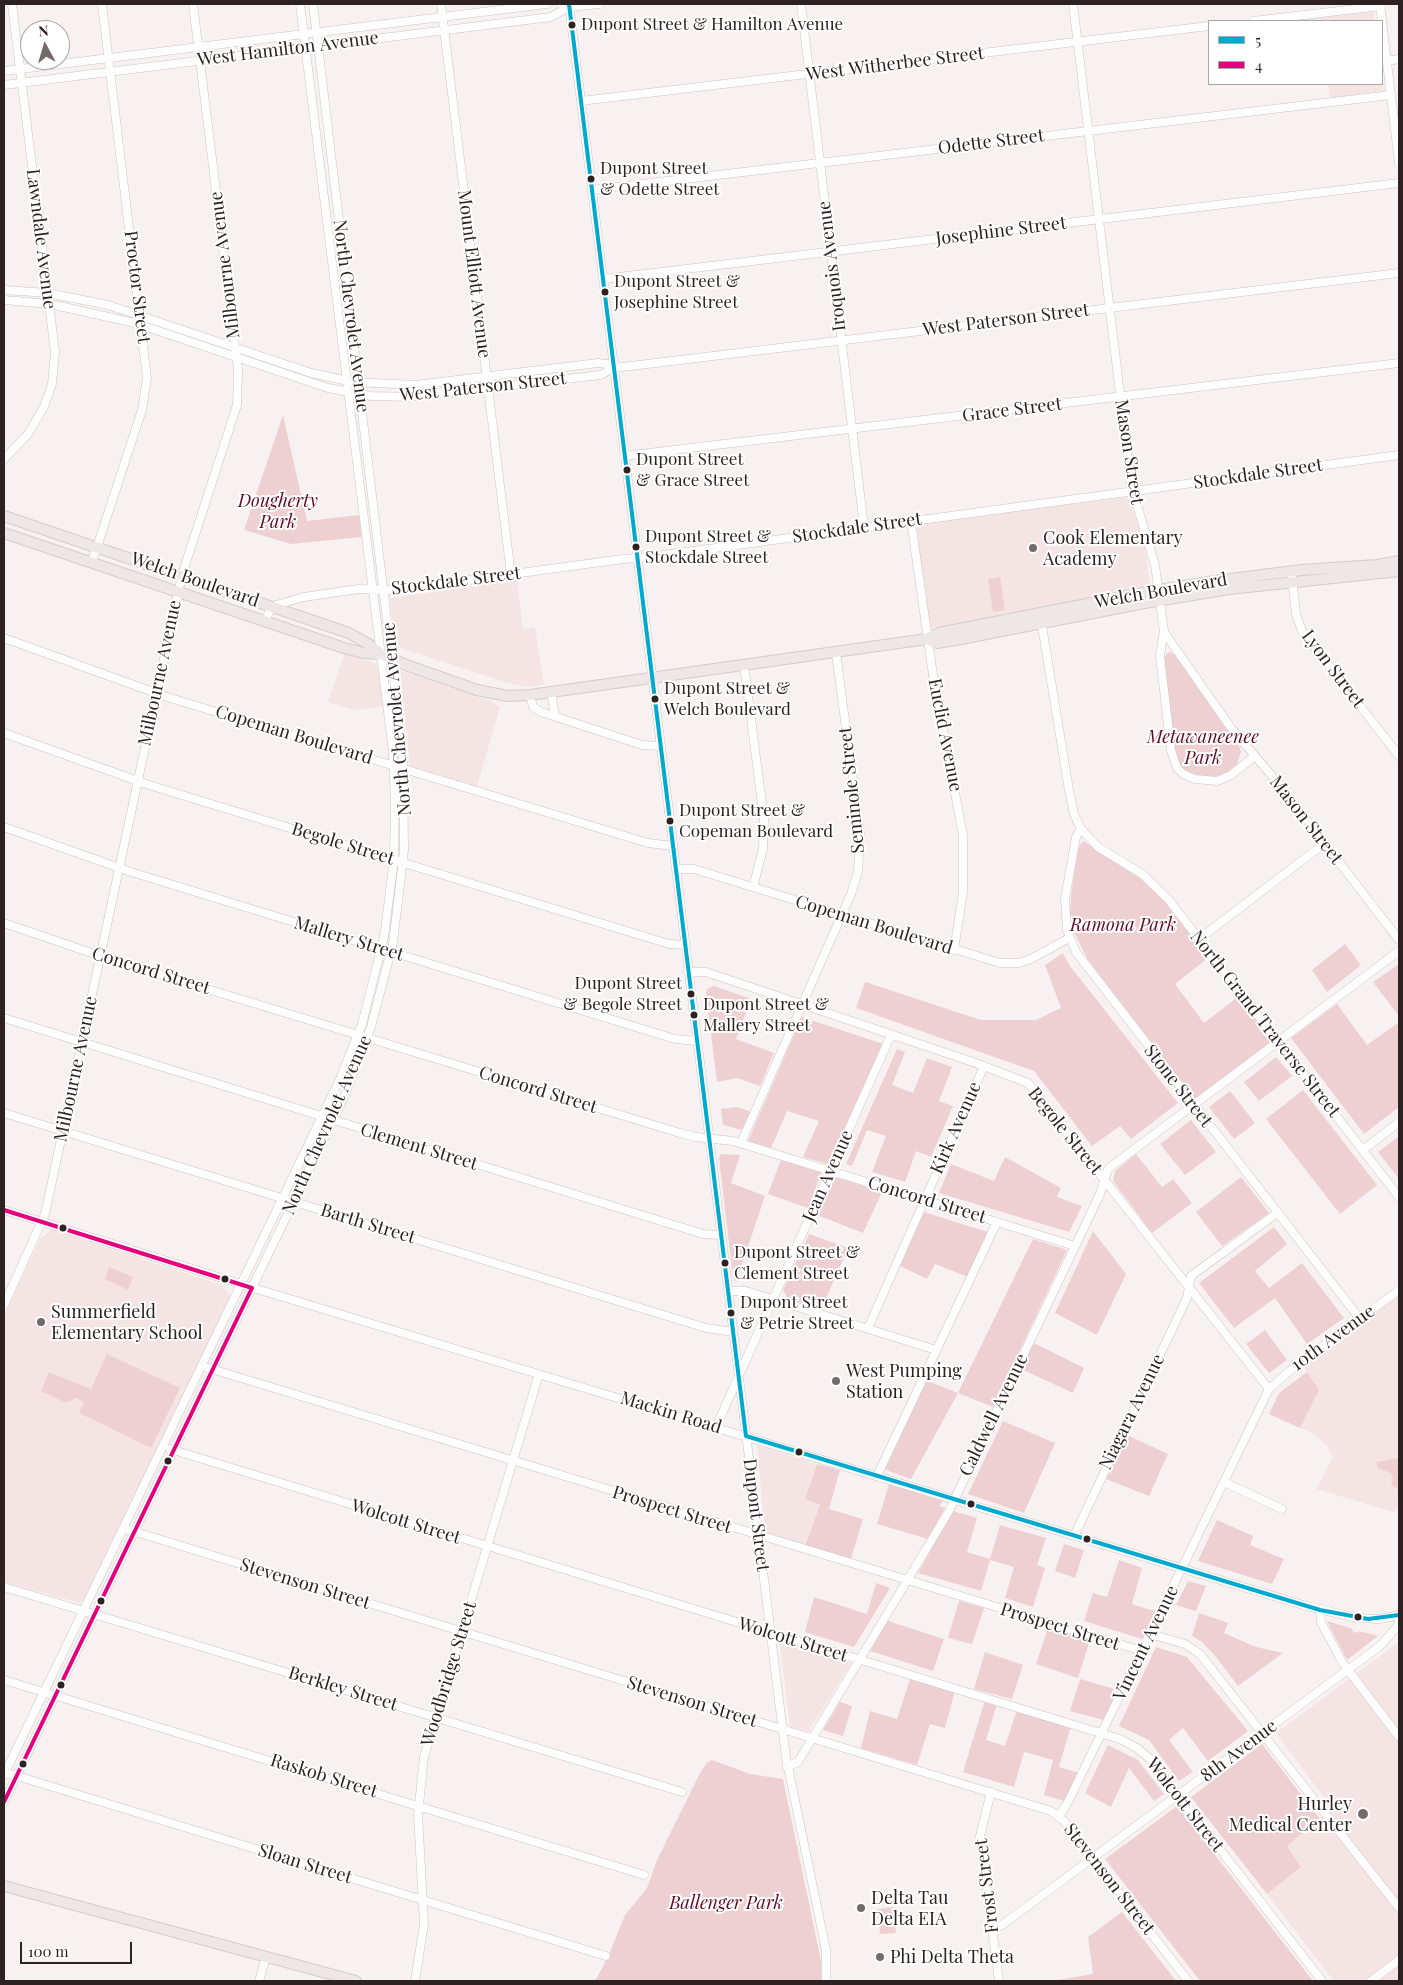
<!DOCTYPE html>
<style>
body{margin:0}
#map{position:relative;width:1403px;height:1985px;overflow:hidden;background:#f8f1f1;font-family:"Playfair Display",serif}
canvas{display:block}
.frame{position:absolute;inset:0;border:5px solid #2d2122;pointer-events:none}
.legend{position:absolute;left:1208px;top:20px;width:175px;height:65px;box-sizing:border-box;background:#fff;border:1px solid #aba6a7;margin:0;padding:6px 9px;list-style:none;font-size:15px;color:#2d2122}
.legend li{display:flex;align-items:center;gap:10px;height:25px}
.legend b{width:25px;border:1px solid #aba6a7}
.north{position:absolute;left:20px;top:20px;width:50px;height:50px;box-sizing:border-box;background:#fff;border:1px solid #aba6a7;border-radius:50%;rotate:354deg;font-size:14px;font-weight:700;line-height:20px;text-align:center;color:#2d2122}
.north::after{content:'';display:block;margin:auto;width:18px;height:22px;background:#746a6a;clip-path:polygon(50% 0,100% 100%,50% 72%,0 100%)}
.scale{position:absolute;left:20px;top:1942px;width:112px;height:22px;box-sizing:border-box;border:2px solid #2d2122;border-top:0;padding-left:6px;font-size:15px;line-height:18px;white-space:nowrap;color:#2d2122;-webkit-text-stroke:4px #fff;paint-order:stroke}
</style>
<div id="map">
<canvas width="1403" height="1985"></canvas>
<div class="frame"></div>
<ul class="legend">
<li><b style="height:6px;background:#00a9ce"></b>5</li>
<li><b style="height:6px;background:#e5007d"></b>4</li>
</ul>
<div class="north">N</div>
<div class="scale">100 m</div>
</div>
<script>
const c = document.querySelector('canvas').getContext('2d');
c.lineJoin = 'round';
function fill(path, color) { c.fillStyle = color; c.fill(path, 'evenodd'); }
const shape = rows => new Path2D(rows.map(r => 'M' + r).join(''));
function strokePath(path, color, width, dash) { c.strokeStyle = color; c.lineWidth = width; c.lineCap = dash ? 'butt' : 'round'; c.setLineDash(dash || []); c.stroke(path); }
function write(font, color, halo, rows, align = 'center') {
  c.font = font + ' "Playfair Display",serif'; c.lineWidth = 4; c.setLineDash([]); c.textBaseline = 'middle'; c.strokeStyle = halo; c.fillStyle = color; for (const [text, x, y, turn = 0] of rows) {
    c.save(); c.translate(x, y); c.rotate((+turn || 0) * Math.PI / 180); c.textAlign = isNaN(turn) ? turn : align; if (halo) c.strokeText(text, 0, 0); c.fillText(text, 0, 0); c.restore();
  }
}
const built = shape([
 [1373,12,1375,21,1283,21],
 [1382,81,1383,91,1330,98,1328,84,1382,84],
 [1126,497,1130,501,1145,546,1150,583,1147,587,939,629,930,626,916,530,920,524],
 [517,580,523,629,535,627,544,685,528,687,508,683,395,646,390,598],
 [345,652,377,664,384,706,354,710,328,702],
 [400,670,491,701,500,707,477,786,410,766],
 [52,1230,222,1285,230,1295,228,1302,85,1598,80,1603,4,1582,4,1315,41,1237],
 [1399,1295,1399,1507,1393,1512,1317,1489,1333,1457,1327,1446,1315,1434,1300,1428,1319,1390,1303,1366],
 [757,1445,817,1464,805,1499,820,1505,805,1546,765,1534],
 [1399,1642,1399,1981,1334,1981,1267,1894,1301,1867,1287,1846,1333,1809,1276,1733],
 [780,1643,851,1663,809,1731,790,1727]
]);
const green = shape([
 [283,415,307,521,359,515,362,537,291,544,244,530],
 [1000,577,1005,610,993,612,988,579],
 [1169,652,1176,655,1239,746,1241,752,1237,764,1225,775,1217,777,1192,775,1183,769,1176,759,1164,657],
 [1083,841,1140,877,1160,895,1209,957,1175,984,1204,1023,1238,997,1272,1041,1195,1099,1088,960,1073,930,1070,918,1071,896,1078,848],
 [1345,944,1361,965,1327,992,1312,970],
 [1063,953,1070,966,1178,1103,1131,1139,1120,1126,1092,1146,1034,1071,856,1008,865,982,981,1020,1036,1020,1061,1008,1045,965],
 [1399,964,1399,1014,1398,1015,1373,982],
 [714,986,751,999,736,1039,774,1053,760,1086,737,1078,717,1082,706,993,708,988],
 [1337,1004,1367,1045,1399,1022,1399,1107,1364,1134,1291,1038],
 [802,1017,883,1044,828,1164,803,1157,819,1121,787,1111,771,1148,748,1141],
 [897,1049,905,1052,892,1085,913,1093,927,1058,952,1067,939,1101,953,1106,931,1157,916,1151,905,1182,872,1172,886,1136,867,1130,852,1166,846,1164],
 [1276,1057,1292,1076,1259,1101,1244,1082],
 [1303,1090,1377,1185,1340,1214,1266,1119],
 [1230,1091,1255,1123,1234,1139,1209,1107],
 [737,1107,751,1112,741,1130,723,1125,721,1109],
 [1191,1120,1216,1152,1185,1175,1160,1144],
 [1399,1136,1399,1179,1378,1152],
 [721,1154,740,1155,731,1183,765,1196,736,1282,733,1277,719,1158],
 [1136,1154,1162,1187,1173,1179,1192,1203,1152,1233,1113,1181,1115,1171],
 [1005,1157,1061,1188,1057,1197,1082,1206,1069,1232,939,1193,951,1164,994,1181],
 [781,1160,819,1171,821,1174,808,1208,768,1194],
 [835,1177,882,1192,863,1233,817,1215],
 [1241,1177,1269,1213,1222,1246,1196,1212],
 [924,1212,988,1232,968,1277,935,1264,927,1279,900,1266],
 [1274,1227,1287,1244,1255,1271,1269,1288,1302,1263,1344,1318,1307,1344,1275,1298,1234,1328,1199,1283],
 [1093,1231,1126,1274,1097,1335,1055,1313],
 [809,1234,848,1248,821,1310,788,1299,783,1290],
 [1033,1239,1067,1250,993,1407,958,1393,911,1479,891,1472,885,1469,925,1380,958,1393],
 [109,1267,133,1277,128,1290,105,1279],
 [1265,1330,1287,1360,1269,1373,1246,1344],
 [1034,1343,1084,1368,1073,1393,1021,1369],
 [107,1354,180,1388,151,1448,79,1413,84,1402,76,1398,66,1403,41,1391,49,1372,91,1389],
 [1307,1372,1319,1390,1300,1428,1269,1414,1279,1393],
 [1003,1421,1055,1443,1024,1513,968,1494],
 [1127,1435,1168,1454,1149,1496,1106,1479],
 [1399,1458,1399,1489,1391,1486,1393,1479,1391,1473,1378,1468,1376,1462],
 [817,1464,840,1470,829,1509,863,1519,851,1559,805,1546,820,1505,805,1499],
 [889,1484,943,1501,939,1506,945,1508,928,1539,877,1524],
 [953,1511,977,1518,967,1552,990,1559,1000,1525,1046,1538,1037,1565,1045,1568,1033,1607,1005,1598,1014,1567,990,1560,981,1591,918,1573],
 [1217,1520,1253,1536,1250,1545,1284,1559,1272,1584,1198,1561],
 [1064,1544,1084,1550,1075,1578,1055,1571],
 [1119,1560,1142,1568,1132,1604,1157,1612,1142,1639,1084,1621,1093,1593,1107,1597],
 [1188,1581,1206,1586,1196,1611,1176,1605],
 [876,1583,890,1588,854,1647,805,1632,814,1597,867,1614],
 [959,1601,984,1608,972,1644,948,1638],
 [1199,1613,1228,1623,1224,1633,1256,1647,1283,1653,1238,1686,1216,1657,1202,1642,1192,1636],
 [888,1621,944,1639,933,1671,870,1651],
 [1327,1621,1353,1629,1352,1631,1358,1633,1359,1631,1378,1636,1347,1660],
 [1048,1628,1090,1640,1078,1678,1036,1664],
 [1156,1647,1187,1657,1248,1731,1208,1761,1183,1728,1169,1740,1193,1772,1179,1781,1149,1740,1119,1726],
 [985,1652,1023,1665,1012,1699,974,1689],
 [910,1679,955,1691,945,1728,930,1724,917,1765,861,1748,870,1711,897,1719],
 [1080,1679,1118,1690,1103,1720,1070,1711],
 [985,1700,997,1704,986,1740,1005,1746,1017,1710,1071,1726,1059,1767,1079,1773,1064,1801,1044,1795,1053,1760,1024,1752,1014,1787,963,1772],
 [840,1702,852,1706,843,1736,823,1730],
 [1262,1744,1320,1819,1287,1846,1301,1867,1267,1894,1191,1797],
 [1108,1745,1138,1760,1164,1794,1154,1801,1129,1768,1111,1807,1085,1793],
 [712,1760,750,1774,783,1779,821,1961,821,1981,595,1981,608,1957,625,1915,647,1888,657,1860,700,1773,707,1763],
 [1177,1806,1313,1981,1200,1981,1105,1859],
 [893,1907,896,1933,880,1934,878,1909],
 [1122,1912,1176,1981,1052,1981,1093,1974,1088,1937]
]);
const minor = shape([
 [441,4,511,575],
 [561,4,569,7,600,4],
 [569,4,786,1757,826,1950,826,1981],
 [801,4,864,527],
 [1073,4,1131,485,1155,565,1164,632,1231,728,1279,784,1399,940],
 [1380,4,1399,163],
 [1253,21,1381,6],
 [1387,61,1399,59],
 [4,71,547,4],
 [4,85,551,17,569,7],
 [581,101,1209,26],
 [592,190,1391,95],
 [603,279,1399,183],
 [4,290,48,293,108,305,311,373,353,382,416,385,598,363,607,364,614,368],
 [4,300,50,304,135,323,328,388,371,396,410,397,600,375,614,368,1399,273],
 [624,456,1399,363],
 [4,459,28,434,44,407,52,384,55,352,12,4],
 [911,521,935,689,963,835,963,892,954,950],
 [92,562,142,410,147,378,102,4],
 [1292,578,1296,614,1302,631,1399,756],
 [1041,620,1069,790,1074,814,1081,829,1098,847,1142,874,1168,899,1399,1197],
 [265,621,270,610,276,605,304,597,358,589,396,590,623,559,649,557,1399,455],
 [1164,630,1160,656,1171,750,1177,768,1183,774,1195,779,1217,781,1231,775,1255,756],
 [4,638,167,697,648,843,673,846],
 [744,665,764,819,763,849,753,887],
 [551,692,555,716],
 [530,695,533,707,541,712,642,745,660,746],
 [4,733,149,785,669,944,685,945],
 [4,827,131,872,675,1039,697,1041],
 [1081,829,1076,837,1065,899,1067,930,1076,952,1360,1319],
 [676,869,694,869,1000,963,1019,963,1031,959,1069,938],
 [4,923,112,960,680,1133,696,1137,733,1141,1075,1246],
 [1199,939,1325,843],
 [688,972,706,972,973,1062,1028,1083,1269,1389],
 [4,1018,703,1234,721,1235],
 [4,1113,706,1328,733,1332],
 [741,1143,851,894,858,872,860,833,836,653],
 [1363,1150,1399,1122],
 [4,1210,260,1290,1303,1605,1357,1618,1379,1619,1399,1615],
 [728,1291,746,1291,936,1350],
 [4,1305,45,1214,182,575,237,405,238,370,193,4],
 [868,1328,984,1066],
 [208,1368,1142,1651],
 [716,1427,891,1035],
 [170,1449,1120,1739,1137,1748,1150,1759,1322,1981],
 [877,1476,997,1222],
 [1224,1482,1282,1509],
 [129,1530,1051,1811,1064,1821,1188,1981],
 [1074,1536,1187,1298,1191,1276,1277,1213],
 [4,1587,682,1792],
 [1320,1610,1321,1622,1342,1662,1399,1737],
 [1150,1634,1185,1644,1200,1654,1399,1908],
 [4,1680,644,1875],
 [787,1767,798,1762,949,1511,1100,1194,1108,1169,1399,951],
 [4,1772,606,1956],
 [4,1775,340,1079,362,1024,384,937,394,860,395,801,393,752,300,4],
 [991,1792,980,1836,999,1981],
 [4,1802,345,1095,371,1027,393,943,404,850,403,754,313,4],
 [1059,1816,1067,1804,1269,1389,1287,1373,1399,1290],
 [992,1929,1002,1925,1380,1646,1396,1628,1399,1622,1398,1615],
 [259,1981,266,1957],
 [415,1981,424,1924,418,1814,424,1757,539,1374],
 [1371,1981,1399,1960]
]);
const major = shape([
 [4,516,349,633,370,645,381,654,406,665,477,690,507,696,530,695,927,639,939,633,1158,590,1222,580,1302,570,1377,565,1399,561],
 [4,533,344,648,364,653,381,654],
 [927,639,937,643,961,639,1144,603,1229,589,1399,571],
 [4,1886,356,1981]
]);
const bus1 = shape([
 [569,4,746,1436],
 [746,1436,1320,1610,1368,1619,1399,1615]
]);
const bus2 = shape([
 [4,1210,252,1288,4,1802]
]);
const markers = [
 [572,25,4.5,"#2d2122"],
 [591,179,4.5,"#2d2122"],
 [605,292,4.5,"#2d2122"],
 [627,470,4.5,"#2d2122"],
 [636,547,4.5,"#2d2122"],
 [1033,548,5,"#746a6a"],
 [655,699,4.5,"#2d2122"],
 [670,821,4.5,"#2d2122"],
 [691,994,4.5,"#2d2122"],
 [694,1015,4.5,"#2d2122"],
 [63,1228,4.5,"#2d2122"],
 [725,1263,4.5,"#2d2122"],
 [225,1279,4.5,"#2d2122"],
 [731,1313,4.5,"#2d2122"],
 [41,1322,5,"#746a6a"],
 [836,1381,5,"#746a6a"],
 [799,1452,4.5,"#2d2122"],
 [168,1461,4.5,"#2d2122"],
 [971,1504,4.5,"#2d2122"],
 [1087,1539,4.5,"#2d2122"],
 [101,1601,4.5,"#2d2122"],
 [1358,1617,4.5,"#2d2122"],
 [61,1685,4.5,"#2d2122"],
 [23,1764,4.5,"#2d2122"],
 [1363,1814,6,"#746a6a"],
 [861,1908,5,"#746a6a"],
 [880,1957,5,"#746a6a"]
];
const busNames = [
 ["Dupont Street & Hamilton Avenue",581,25],
 ["Dupont Street",600,169],
 ["& Odette Street",600,190],
 ["Dupont Street &",614,282],
 ["Josephine Street",614,303],
 ["Dupont Street",636,460],
 ["& Grace Street",636,481],
 ["Dupont Street &",645,537],
 ["Stockdale Street",645,558],
 ["Dupont Street &",664,689],
 ["Welch Boulevard",664,710],
 ["Dupont Street &",679,811],
 ["Copeman Boulevard",679,832],
 ["Dupont Street",682,984,"right"],
 ["& Begole Street",682,1005,"right"],
 ["Dupont Street &",703,1005],
 ["Mallery Street",703,1026],
 ["Dupont Street &",734,1253],
 ["Clement Street",734,1274],
 ["Dupont Street",740,1303],
 ["& Petrie Street",740,1324]
];
const streetNames = [
 ["West Hamilton Avenue",288,49,-7],
 ["West Witherbee Street",895,64,-7],
 ["Odette Street",991,142,-7],
 ["Josephine Street",1001,231,-7],
 ["Lawndale Avenue",41,239,83],
 ["Milbourne Avenue",225,265,-97],
 ["Iroquois Avenue",832,266,-97],
 ["Mount Elliott Avenue",474,274,83],
 ["Proctor Street",137,287,83],
 ["North Chevrolet Avenue",351,316,83],
 ["West Paterson Street",1006,320,-7],
 ["West Paterson Street",483,387,-6],
 ["Grace Street",1012,410,-7],
 ["Mason Street",1129,452,81],
 ["Stockdale Street",1258,474,-8],
 ["Stockdale Street",857,528,-8],
 ["Welch Boulevard",195,580,19],
 ["Stockdale Street",456,581,-7],
 ["Welch Boulevard",1161,591,-10],
 ["Lyon Street",1333,669,53],
 ["Milbourne Avenue",160,673,-78],
 ["North Chevrolet Avenue",397,719,-95],
 ["Copeman Boulevard",294,735,17],
 ["Euclid Avenue",945,735,79],
 ["Seminole Street",852,790,-96],
 ["Mason Street",1306,820,52],
 ["Begole Street",343,844,17],
 ["Copeman Boulevard",874,925,17],
 ["Mallery Street",349,939,17],
 ["Concord Street",151,971,17],
 ["North Grand Traverse Street",1265,1024,52],
 ["Milbourne Avenue",76,1069,-78],
 ["Stone Street",1178,1086,52],
 ["Concord Street",538,1090,17],
 ["North Chevrolet Avenue",327,1125,-66],
 ["Kirk Avenue",956,1128,-66],
 ["Begole Street",1065,1131,51],
 ["Clement Street",419,1147,17],
 ["Jean Avenue",828,1176,-66],
 ["Concord Street",927,1200,17],
 ["Barth Street",368,1224,17],
 ["10th Avenue",1333,1338,-36],
 ["Niagara Avenue",1132,1412,-64],
 ["Mackin Road",671,1413,17],
 ["Caldwell Avenue",994,1415,-64],
 ["Prospect Street",672,1510,17],
 ["Dupont Street",756,1515,83],
 ["Wolcott Street",406,1522,17],
 ["Stevenson Street",305,1584,17],
 ["Prospect Street",1060,1627,17],
 ["Wolcott Street",793,1640,17],
 ["Vincent Avenue",1146,1643,-64],
 ["Woodbridge Street",449,1674,-73],
 ["Berkley Street",343,1689,17],
 ["Stevenson Street",692,1702,17],
 ["8th Avenue",1239,1751,-37],
 ["Raskob Street",324,1776,17],
 ["Wolcott Street",1185,1805,52],
 ["Sloan Street",305,1864,17],
 ["Stevenson Street",1109,1879,52],
 ["Frost Street",987,1886,-97]
];
const parkNames = [
 ["Dougherty",278,501],
 ["Park",278,522],
 ["Metawaneenee",1203,737],
 ["Park",1203,758],
 ["Ramona Park",1123,925],
 ["Ballenger Park",726,1903]
];
const poiNames = [
 ["Cook Elementary",1043,538],
 ["Academy",1043,559],
 ["Summerfield",51,1312],
 ["Elementary School",51,1333],
 ["West Pumping",846,1371],
 ["Station",846,1392],
 ["Hurley",1352,1804,"right"],
 ["Medical Center",1352,1825,"right"],
 ["Delta Tau",871,1898],
 ["Delta EIA",871,1919],
 ["Phi Delta Theta",890,1957]
];
fill(built, '#f5e4e4');
fill(green, '#eed0d2');
strokePath(minor, '#cdc4c4', 9);
strokePath(major, '#d3cece', 12);
strokePath(minor, '#fefdfd', 8);
strokePath(major, '#eee6e7', 10);
strokePath(bus1, '#00a9ce', 4);
strokePath(bus2, '#e5007d', 4);
for (const [x, y, r, color] of markers) { const dot = new Path2D(); dot.arc(x, y, r, 0, 2 * Math.PI); c.fillStyle = color; c.fill(dot); strokePath(dot, '#fff', 2); }
write('17px', '#2d2122', '#fff', busNames, 'left');
write('18px', '#2d2122', '#fff', streetNames);
write('italic 18px', '#600b21', '#fff', parkNames);
write('18px', '#2d2122', '#fff', poiNames, 'left');
</script>
